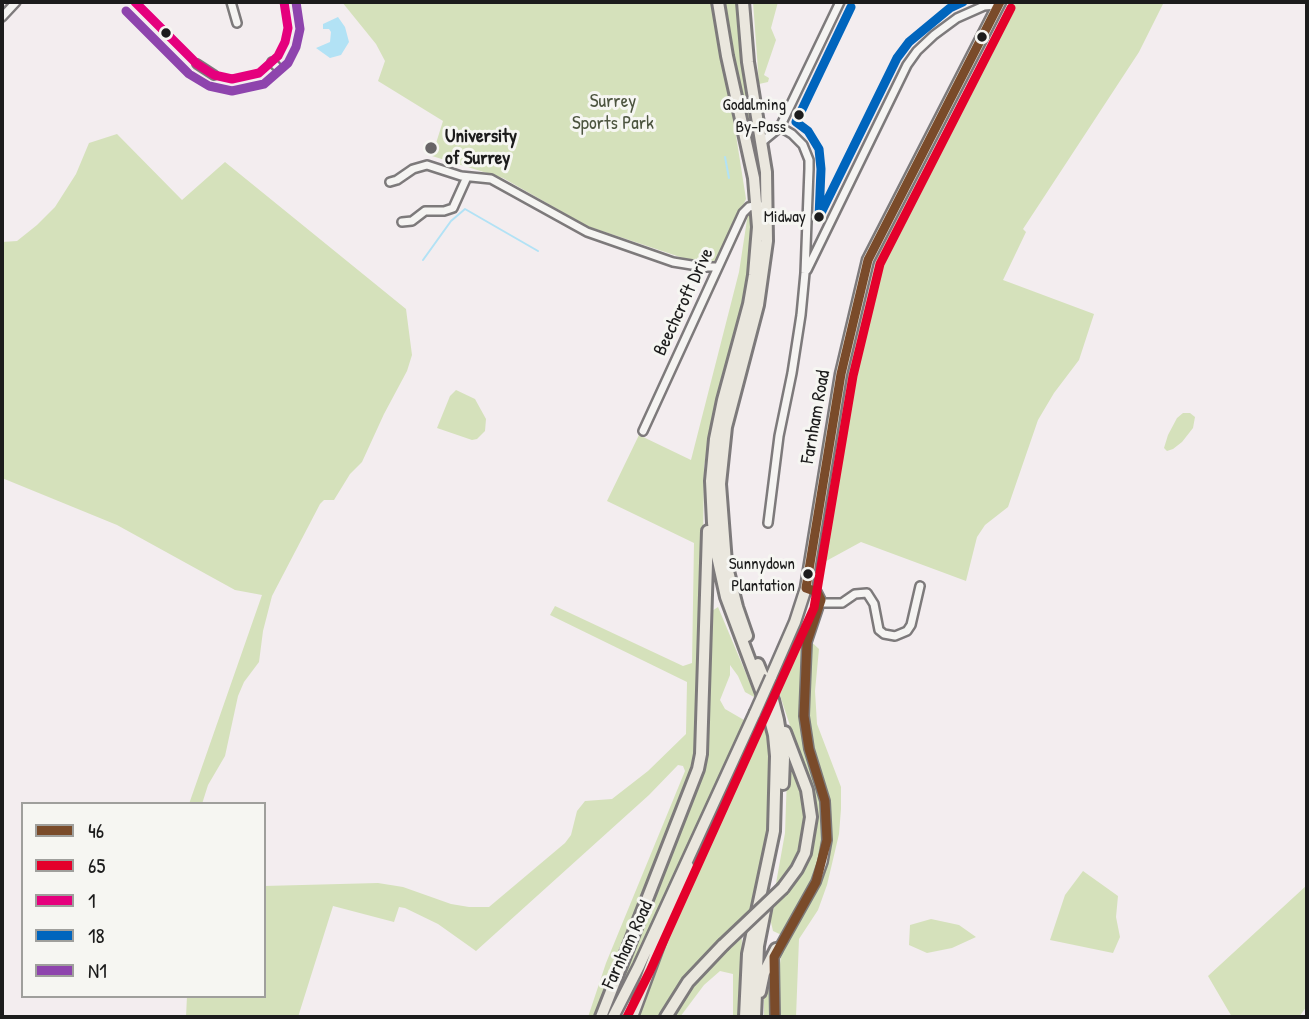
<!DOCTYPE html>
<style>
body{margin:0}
#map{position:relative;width:1309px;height:1019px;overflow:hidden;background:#f3edef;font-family:"Patrick Hand",sans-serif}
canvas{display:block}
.frame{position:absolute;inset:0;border:4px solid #1c1c1c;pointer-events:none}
.legend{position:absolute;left:21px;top:802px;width:245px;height:196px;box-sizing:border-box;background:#f6f6f2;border:2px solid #9f9f9c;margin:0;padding:9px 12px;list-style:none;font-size:21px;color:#1c1c1c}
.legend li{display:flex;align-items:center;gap:14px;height:35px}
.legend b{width:35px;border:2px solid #9f9f9c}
</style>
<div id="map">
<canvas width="1309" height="1019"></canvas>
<div class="frame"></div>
<ul class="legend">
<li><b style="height:9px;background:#7a4b2a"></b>46</li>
<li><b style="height:9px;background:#e4002b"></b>65</li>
<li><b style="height:9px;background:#e5007d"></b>1</li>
<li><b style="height:9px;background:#0065bd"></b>18</li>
<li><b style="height:9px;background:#8e44ad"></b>N1</li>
</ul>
</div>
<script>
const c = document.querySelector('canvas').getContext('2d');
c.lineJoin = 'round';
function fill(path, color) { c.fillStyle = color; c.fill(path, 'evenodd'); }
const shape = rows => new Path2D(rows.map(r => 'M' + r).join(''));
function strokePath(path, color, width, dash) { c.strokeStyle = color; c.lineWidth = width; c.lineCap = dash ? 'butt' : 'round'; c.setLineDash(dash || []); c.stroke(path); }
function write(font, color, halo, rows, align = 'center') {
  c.font = font + ' "Patrick Hand",sans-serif'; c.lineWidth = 6; c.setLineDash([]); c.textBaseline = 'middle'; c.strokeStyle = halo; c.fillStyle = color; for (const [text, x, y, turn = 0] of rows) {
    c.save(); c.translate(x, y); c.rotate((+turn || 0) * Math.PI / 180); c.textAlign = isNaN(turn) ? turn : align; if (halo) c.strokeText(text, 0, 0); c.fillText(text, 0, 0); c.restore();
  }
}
const green = shape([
 [342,2,712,2,716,34,730,97,746,199,716,264,695,262,587,226,503,178,432,156,443,121,378,81,385,61,376,44],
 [723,2,738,2,740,40,755,124,758,167,757,168,732,55],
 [753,2,778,2,771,28,776,40,764,75,769,78,768,82,759,84],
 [1009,2,1164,2,1139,52,1023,229,1026,232,1003,280,1094,314,1079,360,1054,393,1038,420,1008,507,985,525,977,537,966,581,861,542,817,566,848,376,876,260,979,62,991,50,999,35],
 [117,134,182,200,225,162,406,309,412,355,407,371,384,414,362,462,350,474,334,500,324,500,320,504,272,596,263,631,259,662,244,682,238,696,225,756,208,785,202,804,189,804,262,595,235,590,117,525,2,478,2,242,17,241,37,225,55,207,76,174,89,143],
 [748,213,752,216,753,223,748,275,738,322,714,409,704,467,701,706,697,762,599,1017,588,1017,606,963,685,771,683,766,678,765,649,795,476,951,438,924,405,908,399,907,394,922,333,906,298,1017,186,1017,187,996,264,996,264,886,378,883,403,887,451,904,469,907,489,907,565,843,571,835,577,811,585,801,612,799,648,771,686,734,687,682,550,615,555,606,683,666,692,663,694,543,607,501,639,435,691,460,739,272],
 [456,390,475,399,486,419,485,431,477,439,472,440,437,428,450,396],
 [1183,413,1190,413,1195,417,1193,428,1182,442,1173,449,1167,451,1164,448,1168,435,1177,418],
 [718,607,755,695,754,697,745,692,738,676,730,665,730,675,720,700,725,709,744,720,660,914,611,1017,607,1017,706,754,712,611],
 [797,634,805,636,819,649,815,691,817,724,841,787,841,809,839,834,827,885,818,910,799,939,796,1017,764,1017,764,997,766,985,778,980,781,956,788,938,773,931,770,918,775,905,792,888,801,873,810,852,816,831,812,793,776,683],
 [761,715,766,720,770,750,769,811,763,856,750,912,682,980,667,1003,661,1017,638,1017,716,812],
 [788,747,799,778,806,810,806,831,796,861,775,889,785,833],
 [1083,871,1118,896,1116,917,1120,937,1113,953,1050,940,1065,895],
 [1307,885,1307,1006,1299,1017,1232,1017,1208,976],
 [931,919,959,925,976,937,952,948,927,953,909,945,910,925],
 [742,938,739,1017,733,1017,733,974,720,971,704,985,680,1017,672,1017,687,991,709,967]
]);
const water = shape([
 [338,17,345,27,349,42,341,55,330,58,316,48,330,42,331,32,329,29,323,29,323,24]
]);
const stream = shape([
 [725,157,729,178],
 [423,260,451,221,465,209,538,251]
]);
const minor = shape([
 [231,2,237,23],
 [2,17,16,2],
 [272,62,276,66],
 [197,64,214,75],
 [763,141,780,127,840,2],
 [390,182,397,180,413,169,427,165,461,176,491,179,587,232,673,262,704,267,718,267],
 [402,222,412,221,425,211,444,211,453,208,467,177],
 [807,270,907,65,917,51,934,35,957,18,984,6,998,5],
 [643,431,743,213,749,207,759,205],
 [768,523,779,436,792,373,801,315,805,273,809,169,809,160,803,145,792,134,780,127],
 [821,603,842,603,855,594,867,593,874,604,879,630,884,634,895,636,907,631,911,625,920,586],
 [775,1017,774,957,816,882,823,862,827,840,825,801,809,749,804,716,807,642,821,600,817,592,806,588]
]);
const major = shape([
 [771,677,795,622,806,588,841,374,868,260,1000,2],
 [613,1017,639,966,755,713],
 [632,1017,688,866]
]);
const highway = shape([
 [718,2,727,56,754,178,758,227,754,275,749,304,723,400,715,439,711,481,713,523,717,556,726,597,766,704,774,735,776,756,774,831,748,954,745,1017],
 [743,2,748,62,766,172,767,241,758,305,726,427,720,484,726,563,737,607,747,636],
 [758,664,773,700,778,720,784,758,783,784],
 [783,888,797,869,805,853,811,817,807,790,785,732],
 [760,992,764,973,776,949],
 [601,1017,698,769,701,754,708,531],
 [666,1017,688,982,723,945],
 [755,1017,758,946,767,900]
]);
const majorBridge = shape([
 [755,713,771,677]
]);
const highwayBridge = shape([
 [723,945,783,888]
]);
const bus1 = shape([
 [806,588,841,374,868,260,1000,2],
 [775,1017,774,957,816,882,827,840,825,801,809,749,804,716,807,642,821,600,817,592,806,588]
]);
const bus2 = shape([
 [627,1017,650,971,814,608,853,376,880,264,1011,8]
]);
const bus3 = shape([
 [135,2,197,64,214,75,232,79,259,73,278,56,285,42,288,28,284,2]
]);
const bus4 = shape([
 [851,7,796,122,808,131,819,149,821,169,819,217,897,58,909,42,950,8,963,2]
]);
const bus5 = shape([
 [126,11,189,74,209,86,232,91,264,84,288,63,296,47,300,29,296,2]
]);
const markers = [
 [166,33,6,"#1c1c1c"],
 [982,37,6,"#1c1c1c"],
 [799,115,6,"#1c1c1c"],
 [431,148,7,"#676566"],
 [819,217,6,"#1c1c1c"],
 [808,574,6,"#1c1c1c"]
];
const busNames = [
 ["Godalming",786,105],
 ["By-Pass",786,127],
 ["Midway",806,217],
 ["Sunnydown",795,564],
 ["Plantation",795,586]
];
const parkNames = [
 ["Surrey",613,102],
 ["Sports Park",613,124]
];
const poiNames = [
 ["University",445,137],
 ["of Surrey",445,159]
];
const streetNames = [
 ["Beechcroft Drive",684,302,-65],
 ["Farnham Road",816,417,-80],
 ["Farnham Road",628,945,-65]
];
fill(green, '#d5e1bb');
fill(water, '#b2e2f5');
strokePath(stream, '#b2e2f5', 2);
strokePath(minor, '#7d7a7b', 12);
strokePath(major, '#7d7a7b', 15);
strokePath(highway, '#7d7a7b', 16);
strokePath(minor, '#f5f4f2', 7);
strokePath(major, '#eae7de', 10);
strokePath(highway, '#eae7de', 10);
strokePath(majorBridge, '#7d7a7b', 15, []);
strokePath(highwayBridge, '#7d7a7b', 16, []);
strokePath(majorBridge, '#eae7de', 10);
strokePath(highwayBridge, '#eae7de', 10);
strokePath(bus1, '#7a4b2a', 9);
strokePath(bus2, '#e4002b', 9);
strokePath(bus3, '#e5007d', 9);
strokePath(bus4, '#0065bd', 9);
strokePath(bus5, '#8e44ad', 9);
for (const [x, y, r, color] of markers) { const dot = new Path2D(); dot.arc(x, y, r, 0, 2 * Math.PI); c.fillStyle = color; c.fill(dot); strokePath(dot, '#f6f6f2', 2.5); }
write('17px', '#1c1c1c', '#f6f6f2', busNames, 'right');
write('19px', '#4c543f', '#f6f6f2', parkNames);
write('bold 19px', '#1c1c1c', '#f6f6f2', poiNames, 'left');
write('19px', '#1c1c1c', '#f6f6f2', streetNames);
</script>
